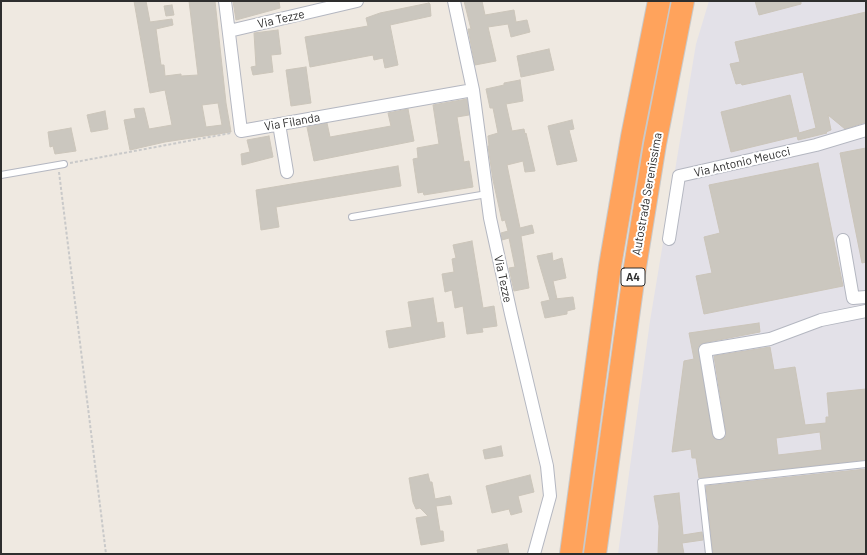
<!DOCTYPE html>
<style>
body{margin:0}
#map{position:relative;width:867px;height:555px;overflow:hidden;background:#efe9e1;font-family:Barlow,sans-serif}
canvas{display:block}
.frame{position:absolute;inset:0;border:2px solid #2e2e2e;pointer-events:none}
</style>
<div id="map">
<canvas width="867" height="555"></canvas>
<div class="frame"></div>
</div>
<script>
const c = document.querySelector('canvas').getContext('2d');
c.lineJoin = 'round';
function fill(path, color) { c.fillStyle = color; c.fill(path, 'evenodd'); }
const shape = rows => new Path2D(rows.map(r => 'M' + r).join(''));
function strokePath(path, color, width, dash) { c.strokeStyle = color; c.lineWidth = width; c.lineCap = dash ? 'butt' : 'round'; c.setLineDash(dash || []); c.stroke(path); }
function write(font, color, halo, rows, align = 'center') {
  c.font = font + ' Barlow,sans-serif'; c.lineWidth = 4; c.setLineDash([]); c.textBaseline = 'middle'; c.strokeStyle = halo; c.fillStyle = color; for (const [text, x, y, turn = 0] of rows) {
    c.save(); c.translate(x, y); c.rotate((+turn || 0) * Math.PI / 180); c.textAlign = isNaN(turn) ? turn : align; if (halo) c.strokeText(text, 0, 0); c.fillText(text, 0, 0); c.restore();
  }
}
const industrial = shape([
 [709,1,866,1,866,554,618,554,650,321,696,44]
]);
const building = shape([
 [134,1,146,1,150,22,172,19,173,25,156,29,161,65,164,65,165,76,181,74,181,76,198,75,189,1,215,1,226,103,231,132,165,142,130,150,124,120,136,118,134,109,144,108,149,129,172,125,165,90,150,93,134,1],
 [218,103,222,125,206,127,202,105,218,103],
 [233,1,279,1,280,8,236,20,233,1],
 [464,1,482,1,485,15,514,10,516,22,527,20,530,32,511,37,508,24,488,27,496,61,475,65,468,29,471,29,464,1],
 [755,1,801,1,801,4,759,15,755,1],
 [429,3,430,4,431,16,390,25,398,65,385,68,383,58,374,60,373,55,310,67,305,37,368,26,366,18,380,13,429,3],
 [172,5,174,15,166,16,164,6,172,5],
 [866,12,866,122,845,129,828,115,831,130,826,132,827,133,798,140,797,136,731,152,721,112,790,95,799,133,816,128,803,72,742,85,741,83,736,84,730,64,740,62,735,42,866,12],
 [278,30,281,54,271,55,273,72,253,75,251,67,256,66,254,33,278,30],
 [549,49,554,70,521,77,517,56,549,49],
 [306,67,311,103,291,106,286,70,306,67],
 [520,80,523,101,506,104,512,131,524,129,525,134,526,133,535,171,525,172,523,161,507,165,520,228,532,225,534,233,521,236,529,288,514,291,509,268,515,267,509,238,502,240,501,233,508,231,505,220,502,221,493,180,488,146,489,146,488,136,498,133,493,108,490,108,486,89,504,85,504,83,520,80],
 [467,99,469,115,457,117,464,162,469,161,473,187,424,195,423,192,418,193,413,159,418,158,417,148,439,144,433,105,467,99],
 [408,109,414,141,314,161,307,127,327,123,330,137,391,126,388,113,408,109],
 [105,111,108,129,91,132,87,115,105,111],
 [572,120,574,129,569,130,577,161,557,165,548,126,572,120],
 [71,128,76,151,55,154,53,146,50,147,48,132,71,128],
 [269,136,273,157,242,165,241,154,250,152,247,140,269,136],
 [866,148,866,262,862,263,840,153,866,148],
 [818,163,843,286,704,314,696,276,712,273,704,237,720,233,709,185,818,163],
 [398,166,401,186,276,207,279,227,261,230,256,190,398,166],
 [472,241,483,308,494,306,497,326,482,328,483,332,467,334,463,306,455,308,452,290,445,292,442,274,454,272,452,259,456,258,453,245,472,241],
 [552,253,553,261,562,258,566,278,553,281,557,299,555,299,573,297,575,309,567,311,567,314,545,318,541,302,550,300,537,256,552,253],
 [433,298,437,323,443,322,445,337,389,348,386,331,412,327,408,302,433,298],
 [759,323,760,332,703,343,698,347,713,437,721,440,726,436,726,432,714,356,770,347,774,370,795,367,805,425,826,423,826,417,829,417,827,393,866,389,866,460,699,478,696,458,692,458,691,449,672,452,684,361,694,359,689,333,759,323],
 [820,432,822,450,778,455,776,438,820,432],
 [501,446,503,456,485,459,483,450,501,446],
 [866,469,866,554,713,554,706,486,866,469],
 [428,474,430,482,432,482,435,499,450,496,452,504,436,506,440,531,443,531,444,541,421,545,416,518,428,516,420,508,416,509,413,502,409,478,428,474],
 [530,475,534,492,518,496,522,512,511,515,509,509,492,513,486,486,530,475],
 [679,493,683,535,702,532,703,540,682,543,684,554,658,554,659,526,654,496,679,493],
 [507,544,509,554,478,554,477,550,507,544]
]);
const path = shape([
 [70,163,231,133],
 [59,172,106,554]
]);
const service = shape([
 [1,175,64,164],
 [352,217,487,194],
 [709,554,701,482,866,464]
]);
const minor = shape([
 [225,1,241,131,473,90],
 [454,1,473,90,490,218,511,314,547,466,550,496,534,554],
 [229,31,357,1],
 [279,124,287,172],
 [669,239,679,176,816,145,866,130],
 [843,240,853,298,866,297],
 [719,433,705,350,770,339,821,320,866,311]
]);
const motorway = shape([
 [571,554,610,266,632,137,659,1],
 [595,554,635,267,655,144,683,1]
]);
const shields = [
 [633,277,24]
];
const shieldNames = [
 ["A4",633,277]
];
const streetNames = [
 ["Via Tezze",281,19,-13],
 ["Via Filanda",292,122,-10],
 ["Via Antonio Meucci",742,162,-13],
 ["Autostrada Serenissima",647,194,-80],
 ["Via Tezze",503,279,78]
];
fill(industrial, '#e3e1e8');
fill(building, '#cbc7bf');
strokePath(building, '#cbc5ba', 1);
strokePath(service, '#b4b7c1', 8);
strokePath(minor, '#b4b7c1', 14);
strokePath(motorway, '#c9c9c9', 24);
strokePath(path, '#c9c9c9', 2, [3, 2]);
strokePath(service, '#fff', 6);
strokePath(minor, '#fff', 12);
strokePath(motorway, '#ffa35c', 22);
for (const [x, y, w] of shields) { const box = new Path2D(); box.roundRect(x - w / 2, y - 9, w, 18, 3); c.fillStyle = '#fff'; c.fill(box); strokePath(box, '#2e2e2e', 1); }
write('bold 11px', '#2e2e2e', null, shieldNames);
write('12px', '#2e2e2e', '#fff', streetNames);
</script>
